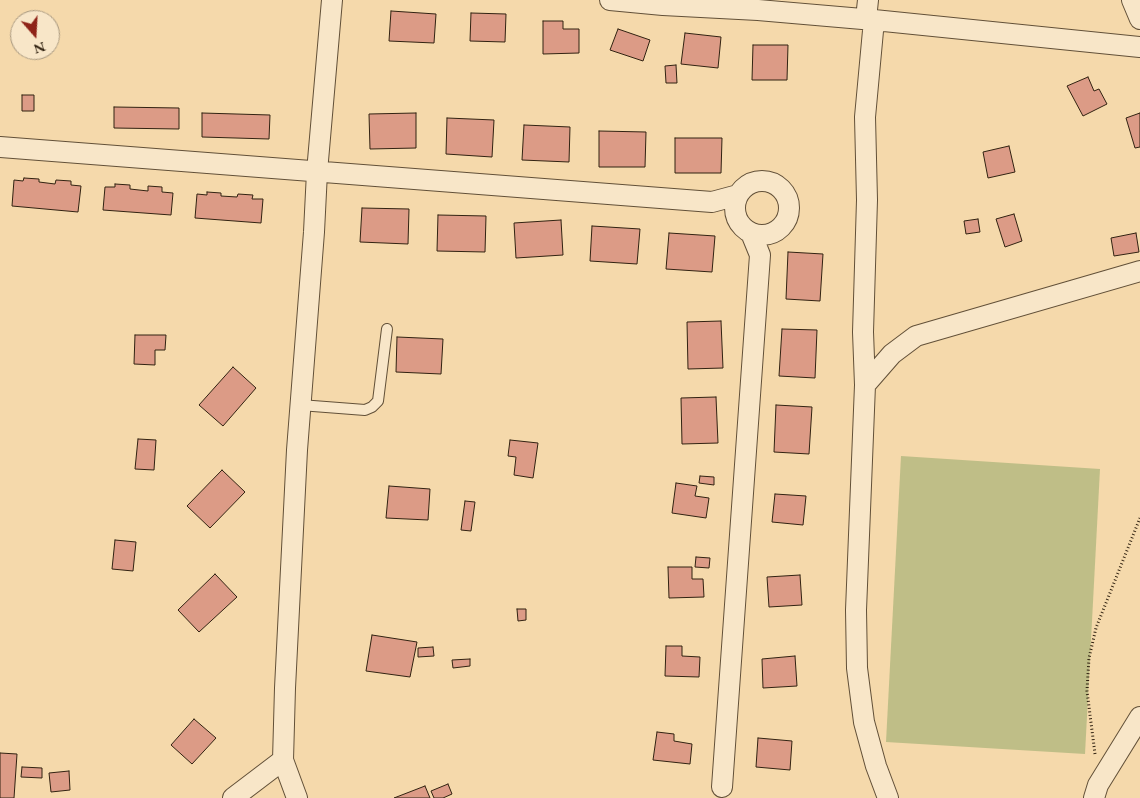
<!DOCTYPE html>
<style>
body{margin:0}
#map{position:relative;width:1140px;height:798px;overflow:hidden;background:#f5d9ab;font-family:"EB Garamond",serif}
canvas{display:block}
.north{position:absolute;left:10px;top:10px;width:50px;height:50px;box-sizing:border-box;background:#f8e6c8;border:1px solid #a8987f;border-radius:50%;rotate:161deg;font-size:14px;font-weight:700;line-height:20px;text-align:center;color:#312211}
.north::after{content:'';display:block;margin:auto;width:18px;height:22px;background:#8f2418;clip-path:polygon(50% 0,100% 100%,50% 72%,0 100%)}
</style>
<div id="map">
<canvas width="1140" height="798"></canvas>
<div class="north">N</div>
</div>
<script>
const c = document.querySelector('canvas').getContext('2d');
c.lineJoin = 'round';
function fill(path, color) { c.fillStyle = color; c.fill(path, 'evenodd'); }
const shape = rows => new Path2D(rows.map(r => 'M' + r).join(''));
function strokePath(path, color, width, dash) { c.strokeStyle = color; c.lineWidth = width; c.lineCap = dash ? 'butt' : 'round'; c.setLineDash(dash || []); c.stroke(path); }
const green = shape([
 [901,456,1100,469,1085,754,886,742]
]);
const building = shape([
 [391,11,436,14,434,43,389,41,391,11],
 [471,13,506,14,505,42,470,41,471,13],
 [543,21,563,21,563,29,579,29,579,53,543,54,543,21],
 [618,29,650,40,643,61,610,50,618,29],
 [685,33,721,37,718,68,681,64,685,33],
 [753,45,788,45,787,80,752,80,753,45],
 [676,65,677,83,666,83,665,66,676,65],
 [1088,77,1094,91,1099,89,1107,104,1083,116,1067,86,1088,77],
 [22,95,34,95,34,111,22,111,22,95],
 [114,107,179,108,179,129,114,128,114,107],
 [202,113,270,115,269,139,202,137,202,113],
 [416,113,416,148,370,149,369,114,416,113],
 [1140,113,1140,147,1135,148,1126,118,1140,113],
 [447,118,494,120,492,157,446,154,447,118],
 [524,125,570,127,569,162,522,160,524,125],
 [599,131,646,132,645,167,599,167,599,131],
 [675,138,722,138,721,173,675,173,675,138],
 [1009,146,1015,172,988,178,983,152,1009,146],
 [24,178,39,179,39,182,55,184,56,180,71,181,71,185,81,186,78,212,12,206,14,180,23,181,24,178],
 [115,184,130,185,130,189,148,191,148,186,162,187,162,192,173,193,171,215,103,210,105,187,115,187,115,184],
 [207,192,221,193,221,196,237,197,238,194,253,195,252,199,263,199,261,223,195,218,197,194,207,195,207,192],
 [362,208,409,209,408,244,360,242,362,208],
 [1014,214,1022,241,1005,247,996,219,1014,214],
 [438,215,486,216,485,252,437,251,438,215],
 [978,219,980,232,966,234,964,221,978,219],
 [561,220,563,255,516,258,514,223,561,220],
 [592,226,640,229,637,264,590,261,592,226],
 [669,233,715,236,712,272,666,269,669,233],
 [1136,233,1139,252,1114,256,1111,238,1136,233],
 [788,252,823,254,820,301,786,299,788,252],
 [721,321,723,368,688,369,687,322,721,321],
 [782,329,817,330,815,378,779,376,782,329],
 [135,335,166,335,165,350,155,350,155,365,134,364,135,335],
 [397,337,443,339,441,374,396,372,397,337],
 [233,367,256,388,223,426,199,405,233,367],
 [716,397,718,443,682,444,681,398,716,397],
 [776,405,812,407,809,454,774,452,776,405],
 [138,439,156,440,154,470,135,469,138,439],
 [510,440,538,443,533,478,514,475,516,457,508,456,510,440],
 [222,470,245,492,210,528,187,506,222,470],
 [700,476,714,477,714,485,699,483,700,476],
 [676,483,697,486,695,496,709,498,706,518,672,513,676,483],
 [389,486,430,489,428,520,386,518,389,486],
 [775,494,806,496,803,525,772,522,775,494],
 [465,501,475,502,471,531,461,530,465,501],
 [115,540,136,542,133,571,112,569,115,540],
 [696,557,710,558,709,568,695,567,696,557],
 [668,567,692,567,692,579,703,579,704,597,669,598,668,567],
 [215,574,237,597,199,632,178,610,215,574],
 [800,575,802,605,769,607,767,577,800,575],
 [517,609,526,609,526,620,518,621,517,609],
 [372,635,417,642,410,677,366,671,372,635],
 [666,646,682,646,682,656,700,657,699,677,665,676,666,646],
 [433,647,434,656,418,657,418,648,433,647],
 [795,656,797,686,763,688,762,659,795,656],
 [470,659,470,666,453,668,452,660,470,659],
 [194,719,216,738,192,764,171,745,194,719],
 [657,732,674,734,674,741,692,744,690,764,653,760,657,732],
 [758,738,792,741,790,770,756,767,758,738],
 [0,753,17,754,14,798,0,798,0,753],
 [22,767,42,768,42,778,21,777,22,767],
 [69,771,70,790,51,792,49,773,69,771],
 [448,784,452,794,443,798,434,798,431,791,448,784],
 [425,786,430,798,394,798,425,786]
]);
const path = shape([
 [1095,754,1087,691,1089,658,1096,628,1140,518]
]);
const lane = shape([
 [300,405,365,410,372,407,378,401,387,329]
]);
const street = shape([
 [610,0,663,5,758,10,874,20,1140,47],
 [1132,0,1140,19],
 [866,19,868,0],
 [874,20,865,117,867,200,863,332,865,385,856,610,857,668,864,722,876,766,888,798],
 [0,147,712,202,738,195],
 '735 208a27 27 0 1 1 54 0a27 27 0 1 1-54 0Z',
 [865,385,892,354,916,336,1140,271],
 [722,787,760,255,751,233],
 [233,798,283,760],
 [297,798,283,760,285,688,297,450,314,232,317,172,332,0],
 [1094,798,1098,785,1140,717]
]);
fill(green, '#bfbe87');
fill(building, '#dc9b86');
strokePath(building, '#312211', 1);
strokePath(lane, '#625038', 12);
strokePath(street, '#625038', 22);
strokePath(path, '#312211', 3, [1, 2.5]);
strokePath(lane, '#f8e6c8', 10);
strokePath(street, '#f8e6c8', 20);
</script>
